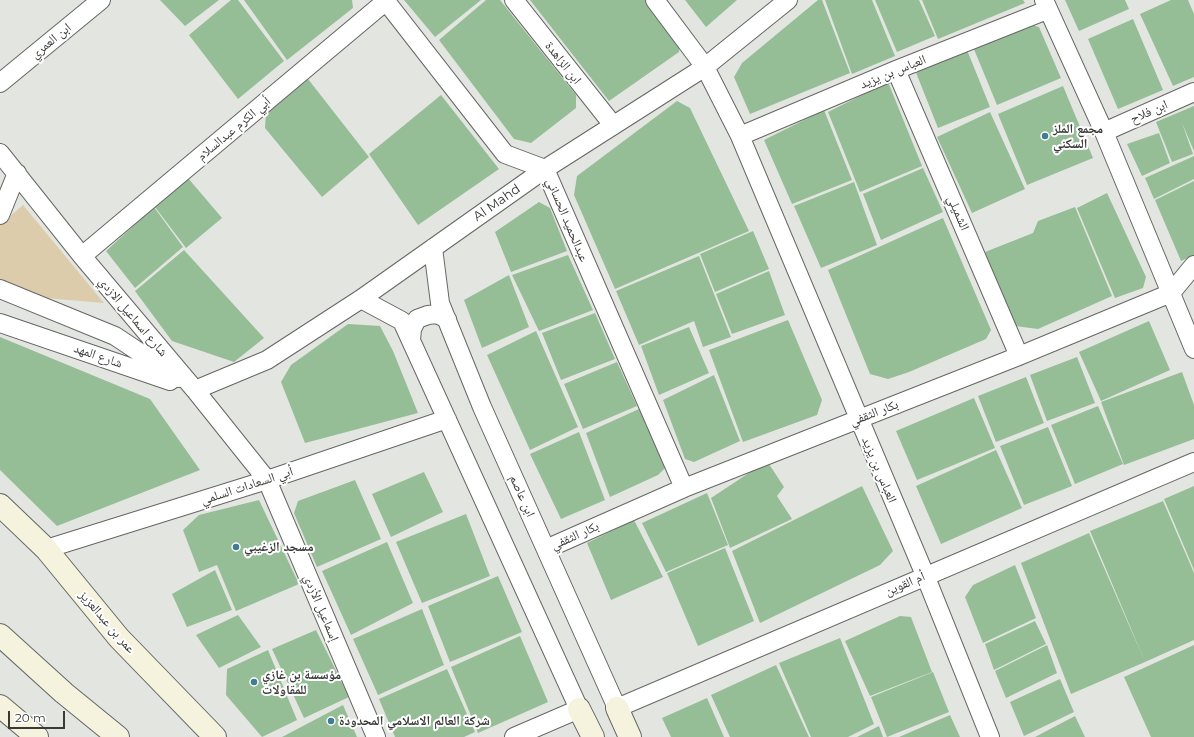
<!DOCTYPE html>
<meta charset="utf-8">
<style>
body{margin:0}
#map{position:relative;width:1194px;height:737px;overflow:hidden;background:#e3e5e1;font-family:Montserrat,sans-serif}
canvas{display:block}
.scale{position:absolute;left:8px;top:711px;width:57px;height:18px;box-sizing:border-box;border:2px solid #393938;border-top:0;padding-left:5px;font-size:12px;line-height:14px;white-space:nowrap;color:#393938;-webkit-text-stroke:3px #fff;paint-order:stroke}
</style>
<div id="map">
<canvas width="1194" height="737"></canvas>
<div class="scale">20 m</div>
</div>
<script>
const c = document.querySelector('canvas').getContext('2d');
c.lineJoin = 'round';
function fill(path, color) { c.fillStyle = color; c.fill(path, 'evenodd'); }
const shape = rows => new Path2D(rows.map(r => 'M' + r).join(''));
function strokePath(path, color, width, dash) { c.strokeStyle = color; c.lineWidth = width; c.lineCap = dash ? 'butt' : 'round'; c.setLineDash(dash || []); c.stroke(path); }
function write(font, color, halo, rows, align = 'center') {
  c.font = font + ' Montserrat,"Noto Naskh Arabic",sans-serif'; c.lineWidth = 4; c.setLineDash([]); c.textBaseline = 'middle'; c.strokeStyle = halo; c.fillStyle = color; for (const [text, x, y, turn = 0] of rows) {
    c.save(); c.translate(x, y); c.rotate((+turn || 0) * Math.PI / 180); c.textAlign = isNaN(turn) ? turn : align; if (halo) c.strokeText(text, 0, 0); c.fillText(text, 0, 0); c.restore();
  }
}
const green = shape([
 [23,205,104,303,45,298,0,279,0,225]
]);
const building = shape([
 [160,0,219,0,185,26],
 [231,0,238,0,284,61,238,99,189,35],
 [244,0,352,0,353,8,287,60],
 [404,0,481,0,435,37],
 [486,0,500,0,576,95,576,108,531,143,514,139,439,40],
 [530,0,648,0,680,39,679,52,609,101],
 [685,0,737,0,706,27],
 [818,0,822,0,850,73,750,114,734,77,742,63],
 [825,0,872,0,895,56,852,74],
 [875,0,919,0,935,36,897,52],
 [922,0,1023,0,1025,3,938,39],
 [1065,0,1125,0,1129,9,1079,31],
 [1171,0,1188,0,1194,14,1194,77,1173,86,1140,14],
 [1133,19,1163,90,1118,109,1088,39],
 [1021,22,1039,27,1061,78,997,105,971,42],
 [967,50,990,107,938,128,915,70],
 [308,79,369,157,322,197,265,128,266,113],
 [888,82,922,166,860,192,828,112],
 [1063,86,1093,158,1027,185,998,114],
 [441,95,499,169,418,225,369,154],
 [677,101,690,108,749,231,615,289,574,195,577,176],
 [1194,106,1194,151,1182,123,1193,154,1172,162,1156,122],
 [824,110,852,180,792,204,764,140],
 [990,112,1025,189,972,213,937,137],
 [1159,133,1170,163,1142,176,1127,144],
 [1194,156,1194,179,1154,199,1145,178],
 [923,168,943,212,881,240,863,194],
 [188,178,222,218,186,248,155,207],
 [1194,181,1194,255,1181,261,1155,200],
 [854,182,877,245,821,268,794,206],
 [1107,193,1146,277,1143,288,1115,298,1077,208],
 [539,202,550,208,567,251,511,272,495,232],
 [154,207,183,247,135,288,106,251],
 [1075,207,1112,296,1038,329,1015,326,985,252,1033,233,1038,221],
 [943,218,991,330,986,339,909,372,888,379,870,374,828,270],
 [753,231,769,269,715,292,700,254],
 [184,250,264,338,234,362,172,341,135,291],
 [568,255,593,310,539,331,512,275],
 [699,256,731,337,703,347,694,321,639,345,616,291],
 [769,271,785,315,732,334,716,294],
 [509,275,529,327,482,348,464,300],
 [595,313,615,359,561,380,542,333],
 [788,320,822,400,817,415,743,442,709,350],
 [1149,321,1170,370,1101,401,1079,352],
 [348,324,380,326,393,351,418,413,305,443,281,382,291,365],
 [689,327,709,373,659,395,641,346],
 [536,331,578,427,530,450,487,355],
 [0,337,150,399,200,470,57,526,0,470],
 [1077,357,1095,403,1047,421,1030,375],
 [617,362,637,406,583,429,564,384],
 [1182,372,1194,405,1194,439,1124,465,1101,402],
 [714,375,740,441,694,462,685,459,663,400],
 [1026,377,1044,423,996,442,978,396],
 [974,398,995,448,917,480,896,431],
 [1098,406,1123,464,1075,484,1051,425],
 [639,409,665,468,658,475,610,497,586,433],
 [1048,427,1072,486,1024,505,1000,446],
 [579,432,605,500,561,519,530,454],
 [996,450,1022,508,941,544,916,486],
 [767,461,784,487,777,496,792,519,730,548,711,498],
 [424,472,443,512,391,537,372,494],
 [355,480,381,539,317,567,294,513,298,501],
 [862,486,893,551,880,565,760,623,732,551],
 [1194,486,1194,570,1164,499],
 [707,493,728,545,666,572,642,523],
 [259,500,299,584,236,611,217,565,199,572,183,530,199,515],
 [1163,501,1194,573,1194,640,1145,662,1090,531],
 [466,514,490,576,422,603,396,542],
 [634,520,663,577,611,600,587,543],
 [1089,533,1145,662,1071,694,1021,563],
 [387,542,413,603,351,635,322,571],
 [725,548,754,621,698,646,667,573],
 [1015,565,1036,618,983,643,965,597,973,585],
 [215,570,232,610,187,627,172,594],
 [498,576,522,632,450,662,428,606],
 [422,609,444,665,378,695,353,639],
 [238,615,261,647,219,668,196,635],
 [900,616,911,617,932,672,870,696,845,641],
 [1035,621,1046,644,994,670,985,644],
 [316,630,349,697,304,718,272,649],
 [520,636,548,702,478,733,451,667],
 [840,638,874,724,848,737,811,737,779,663],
 [1047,645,1057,673,1006,698,995,671],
 [1194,645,1194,737,1151,737,1124,677],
 [268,650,297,720,262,737,226,695,227,669],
 [776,665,809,737,730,737,711,695],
 [447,669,475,732,464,737,395,737,379,699],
 [933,672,949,712,887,737,871,697],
 [1060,679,1074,712,1024,736,1010,702],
 [707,698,724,737,671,737,662,718],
 [343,705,357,737,282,737],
 [950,715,960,737,899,737],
 [1075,716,1085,737,1035,737],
 [879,726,883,737,857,737]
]);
const street = shape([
 [385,0,505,154,545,169,684,488],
 [514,0,613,125],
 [655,0,705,67,740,136,925,575,990,737],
 [1044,0,1104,132,1194,349],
 [896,70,1019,356],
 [0,83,101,0],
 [1104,132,1194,92],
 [740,136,896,70,1047,10],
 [0,153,82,256,195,390,267,480,376,737],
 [0,215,17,173],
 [433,248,440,303,482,407,617,708,1194,462],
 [82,256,386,1],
 [0,289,115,336,178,378],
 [361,299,402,321,579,709,514,737],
 [0,323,170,381],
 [411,340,412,329,417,319,428,315,437,314,447,319],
 [195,390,267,360,361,299,545,169,705,67,788,0],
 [46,549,267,480,447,419],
 [546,549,684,488,1019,356,1171,293,1194,265]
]);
const secondary = shape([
 [0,505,46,549,119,638,215,737],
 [0,635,64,693,118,737],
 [0,706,37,737],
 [617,708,630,737],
 [579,709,593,737]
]);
const markers = [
 [1045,136,4,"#407d94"],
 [236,547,4,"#407d94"],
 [254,682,4,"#407d94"],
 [331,721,4,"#407d94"]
];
const streetNames = [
 ["ابن العمري",51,41,-39],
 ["ابن الزاهدة",563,63,52],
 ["العباس بن يزيد",893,72,-22],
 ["ابن فلاح",1149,112,-24],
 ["أبي الكرم عبدالسلام",234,129,-40],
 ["Al Mahd",497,203,-35],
 ["الشميلي",958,213,67],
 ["عبدالحميد الحساني",567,220,67],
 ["شارع اسماعيل الازدي",133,317,50],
 ["شارع المهد",98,356,19],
 ["بكار الثقفي",874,413,-21],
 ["العباس بن يزيد",879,470,67],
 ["أبي السعادات السلمي",247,486,-18],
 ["ابن عاصم",522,496,66],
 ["بكار الثقفي",575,536,-24],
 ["أم القوين",905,584,-23],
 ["إسماعيل الأزدي",321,608,67],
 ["عمر بن عبدالعزيز",107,622,49]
];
const poiNames = [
 ["مجمع الملز",1053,129],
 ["السكني",1053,144],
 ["مسجد الزغيبي",244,547],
 ["مؤسسة بن غازي",262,675],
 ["للمقاولات",262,690],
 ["شركة العالم الاسلامي المحدودة",339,721]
];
fill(green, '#dcccac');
fill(building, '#95be96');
strokePath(street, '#666764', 20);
strokePath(secondary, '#666764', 24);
strokePath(street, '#fff', 18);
strokePath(secondary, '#f5f3de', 22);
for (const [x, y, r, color] of markers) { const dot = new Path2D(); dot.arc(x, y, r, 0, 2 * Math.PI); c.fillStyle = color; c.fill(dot); strokePath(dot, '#fff', 1.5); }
write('13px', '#393938', '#fff', streetNames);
write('bold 13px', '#393938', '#fff', poiNames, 'left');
</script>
